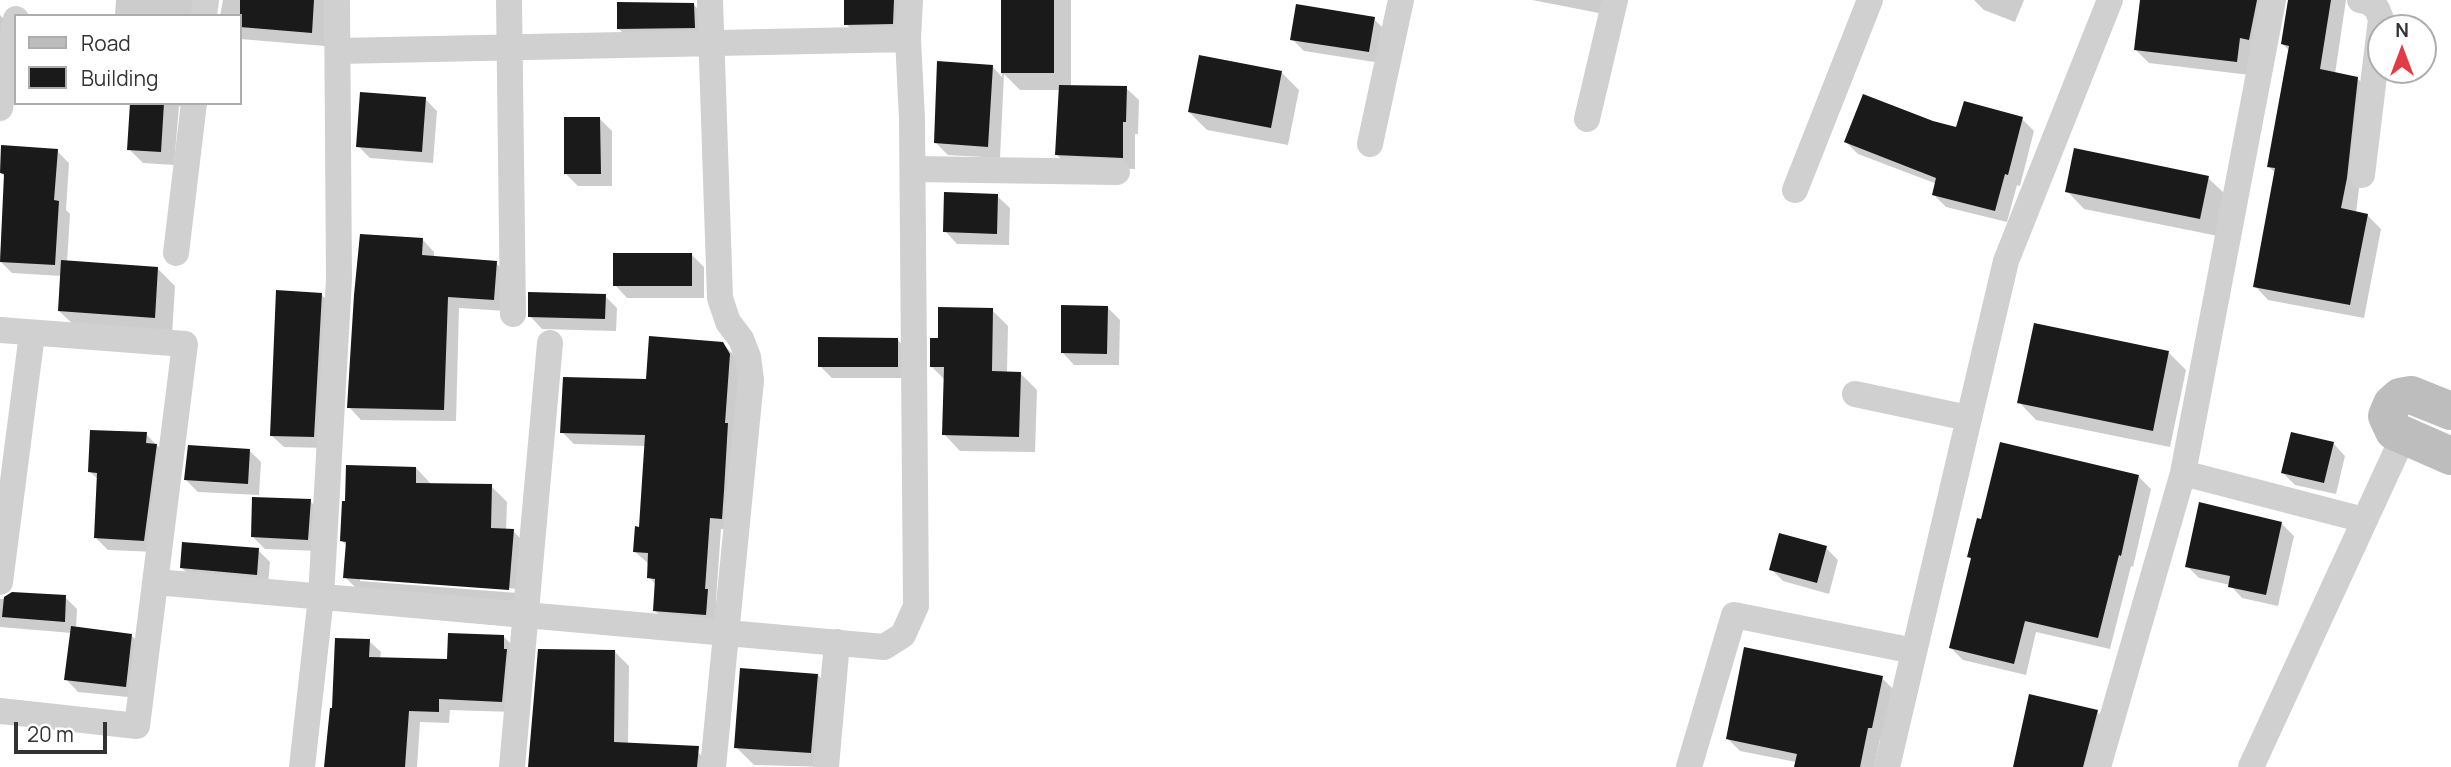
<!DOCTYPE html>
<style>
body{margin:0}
#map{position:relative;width:2451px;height:767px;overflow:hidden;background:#fff;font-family:Manrope,sans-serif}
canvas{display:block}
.legend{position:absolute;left:14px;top:14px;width:228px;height:91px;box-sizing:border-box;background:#fff;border:2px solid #adadad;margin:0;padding:9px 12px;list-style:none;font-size:21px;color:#333}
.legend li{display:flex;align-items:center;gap:14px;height:35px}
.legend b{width:35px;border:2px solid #adadad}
.north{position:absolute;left:2367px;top:14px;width:70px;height:70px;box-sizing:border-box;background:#fff;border:2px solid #adadad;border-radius:50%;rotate:0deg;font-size:19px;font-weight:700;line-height:28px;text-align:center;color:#333}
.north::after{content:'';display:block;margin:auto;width:24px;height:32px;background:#e63946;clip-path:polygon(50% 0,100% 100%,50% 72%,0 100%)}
.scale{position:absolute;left:14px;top:722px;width:93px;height:32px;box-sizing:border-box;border:4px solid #333;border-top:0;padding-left:9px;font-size:21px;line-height:24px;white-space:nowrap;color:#333;-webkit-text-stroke:5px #fff;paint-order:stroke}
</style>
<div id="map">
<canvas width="2451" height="767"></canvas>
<ul class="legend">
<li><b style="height:9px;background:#bdbdbd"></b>Road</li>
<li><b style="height:19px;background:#1a1a1a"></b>Building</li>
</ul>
<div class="north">N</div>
<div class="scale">20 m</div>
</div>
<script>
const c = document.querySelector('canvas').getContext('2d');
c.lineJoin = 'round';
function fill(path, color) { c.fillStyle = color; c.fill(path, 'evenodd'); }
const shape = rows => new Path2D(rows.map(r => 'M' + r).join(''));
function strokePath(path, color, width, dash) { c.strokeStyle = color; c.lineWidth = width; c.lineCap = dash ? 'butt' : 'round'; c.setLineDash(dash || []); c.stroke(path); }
const shadow = shape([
 [116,0,213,0,205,16,115,16],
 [223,0,329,0,325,46,240,39,240,16,220,16],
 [846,0,907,0,905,35,858,36,846,24],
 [1002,0,1071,0,1071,87,1126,88,1139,100,1138,134,1135,134,1135,169,1069,167,1057,155,1060,90,1020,90,1004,74,1000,158,948,155,936,143,992,66,1002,77],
 [1532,0,1612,0,1609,15],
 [1974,0,2024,0,2015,22,1984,10],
 [2142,0,2280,0,2250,75,2149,63,2135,49],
 [2290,0,2346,0,2335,74,2357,78,2371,92,2356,213,2367,215,2381,229,2364,318,2268,300,2255,286,2276,173,2269,167,2290,51,2282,44],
 [694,5,706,17,707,39,631,41,619,29],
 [0,15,9,24,0,70],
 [1374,19,1386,31,1381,63,1304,51,1292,39],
 [1281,72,1299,90,1288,145,1207,130,1189,112],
 [425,99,437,111,433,163,370,158,358,146],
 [132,103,183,103,182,107,179,106,174,165,143,163,129,149],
 [600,119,612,131,612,186,578,186,566,174],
 [2022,119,2034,131,2020,186,2017,185,2007,222,1946,207,1934,195,1937,184,1858,154,1846,142,1958,129],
 [57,151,69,163,66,210,70,214,67,263,158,269,175,286,172,335,77,328,59,311,62,276,12,273,0,261,5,177,1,173],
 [2208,178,2226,195,2218,236,2084,209,2067,191],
 [997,196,1010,208,1009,245,957,244,945,231],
 [422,239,434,252,434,258,496,263,508,275,506,311,459,308,456,421,361,420,349,407],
 [692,255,704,267,704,298,627,298,615,285],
 [322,295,334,307,326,448,284,447,271,435],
 [605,296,617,308,616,331,542,329,530,316],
 [1108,308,1120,320,1119,365,1074,365,1062,352],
 [992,310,1008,326,1007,373,1021,374,1037,390,1035,452,960,451,944,434,945,380,932,367,940,340],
 [897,339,909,352,910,378,832,378,820,366],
 [723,344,735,356,741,368,733,530,721,529,716,600,717,627,667,622,654,610,656,585,649,577,649,564,635,552,641,529,646,446,574,444,562,432,647,381],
 [2168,352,2186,370,2170,447,2036,420,2019,402],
 [146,434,168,457,156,552,108,550,96,538,99,480,90,472],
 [2333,443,2345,456,2336,494,2295,485,2283,473],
 [2001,444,2139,477,2151,489,2133,567,2131,566,2110,649,2036,632,2026,675,1963,660,1951,648,1972,560,1969,557,1982,521],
 [249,450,261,462,259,495,198,492,186,480],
 [416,468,432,485,491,486,507,502,506,531,513,531,529,547,525,605,361,593,345,577,347,546,342,541],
 [360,577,518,589,518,593,360,581],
 [310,501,322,513,320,551,265,549,253,537],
 [2281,523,2294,536,2278,606,2242,598,2230,585,2199,578,2187,566],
 [1826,548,1838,560,1829,594,1783,581,1771,569],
 [258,550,270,562,268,586,194,580,182,568],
 [65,597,77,609,76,629,131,635,143,647,138,698,78,692,66,679,72,633,0,627,0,599],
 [504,637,515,648,513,712,450,710,449,723,420,722,417,767,326,767,369,641,381,652,380,659,449,661],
 [614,651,629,666,628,745,693,747,707,762,707,767,528,767],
 [818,675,835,693,829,767,754,765,736,747],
 [1882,678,1894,690,1884,740,1880,739,1874,767,1795,767,1796,762,1740,751,1728,739],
 [2097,712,2115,729,2104,767,2015,767]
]);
const building = shape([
 [240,0,314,0,312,33,240,27],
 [844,0,894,0,893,24,844,25],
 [1001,0,1054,0,1054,73,1001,73],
 [2140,0,2257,0,2249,40,2240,38,2237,62,2134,50],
 [2288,0,2331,0,2320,69,2358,77,2347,178,2341,208,2368,214,2350,305,2253,287,2275,168,2267,167,2289,46,2281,44],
 [617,2,694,3,695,28,617,29],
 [1296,4,1375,17,1369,52,1290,40],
 [1199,55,1282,71,1271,128,1188,112],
 [937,61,993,65,988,147,934,143],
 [1059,85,1127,86,1126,122,1123,122,1123,158,1055,155],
 [360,92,426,97,422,152,356,147],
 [1863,94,1933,121,1956,127,1964,101,2023,117,2008,175,2005,174,1995,211,1932,195,1936,178,1844,142],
 [130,103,164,103,161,152,127,150],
 [564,117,600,117,601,174,564,174],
 [1,145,58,149,54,200,59,201,55,265,0,262,4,174,0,173],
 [2074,148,2209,176,2200,219,2065,192],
 [944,192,998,194,997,234,943,232],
 [360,234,423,238,422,255,497,261,494,300,448,297,444,410,347,408,354,295],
 [613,253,692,253,692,286,613,286],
 [61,260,158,267,155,318,58,311],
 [276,290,322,293,314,437,270,436],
 [528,292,606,294,605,319,528,317],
 [1061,305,1108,306,1107,354,1061,353],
 [938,307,993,308,992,371,1021,372,1019,437,942,435,944,367,930,367,930,338,938,338],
 [2034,323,2169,351,2153,431,2017,403],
 [649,336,723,342,730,354,725,423,728,423,724,491,722,519,710,518,705,589,708,589,706,615,653,611,655,579,647,578,648,553,633,552,635,526,639,527,645,435,560,433,563,377,646,379],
 [818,337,898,338,898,367,818,367],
 [90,430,147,432,146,443,157,444,144,541,94,538,97,473,88,472],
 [2291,432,2334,442,2324,483,2281,473],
 [2000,442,2139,475,2121,556,2119,555,2098,638,2025,621,2014,664,1949,648,1971,558,1967,557,1977,518,1981,519],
 [188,445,250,449,248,484,184,480],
 [346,465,416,467,416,483,492,484,491,528,514,529,509,590,343,578,346,542,340,541,342,501,345,501],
 [252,497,311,499,308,540,251,537],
 [2199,502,2282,522,2266,595,2228,587,2230,576,2185,567],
 [1779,533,1827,546,1817,583,1769,570],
 [182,542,259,548,257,575,180,568],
 [12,592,66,595,65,622,2,617,4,597],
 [71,626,132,634,126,687,64,680],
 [448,633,504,635,504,649,507,649,502,702,439,699,439,712,409,711,405,767,324,767,330,708,332,708,335,638,370,639,369,657,447,659],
 [1744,647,1883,676,1872,728,1868,728,1860,767,1794,767,1797,754,1726,739],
 [538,649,615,650,614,742,699,746,697,767,528,767],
 [740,668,818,674,811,753,734,748],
 [2029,694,2098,710,2083,767,2013,767]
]);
const street = shape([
 [509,0,513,314],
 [710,0,720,298,728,322,741,339,748,357,751,380,713,767],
 [2360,0,2369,2,2377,9,2381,19,2362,175],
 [204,16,206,0],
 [338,51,908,39,910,0],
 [0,108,16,19],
 [1587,119,1615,0],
 [1370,144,1401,0],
 [913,169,1117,172],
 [1795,190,1870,0],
 [176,253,194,103],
 [0,330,185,344,137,726,0,711],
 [1855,394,1968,418],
 [2183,473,2364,520],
 [0,582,32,334],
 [156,582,884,647,903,635,916,606,912,119,908,39],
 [302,767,321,597,339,279,337,0],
 [512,767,550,343],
 [826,767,837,642],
 [1689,767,1734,615,1914,651],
 [1887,767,2006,261,2110,0],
 [2098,767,2183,473,2273,0],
 [2251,767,2404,435]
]);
const secondary = shape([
 [2451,411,2411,395,2400,397,2392,404,2387,416,2394,431,2451,456]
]);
fill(shadow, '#0003');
fill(building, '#1a1a1a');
strokePath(street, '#d0d0d0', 26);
strokePath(secondary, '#bdbdbd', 38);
</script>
